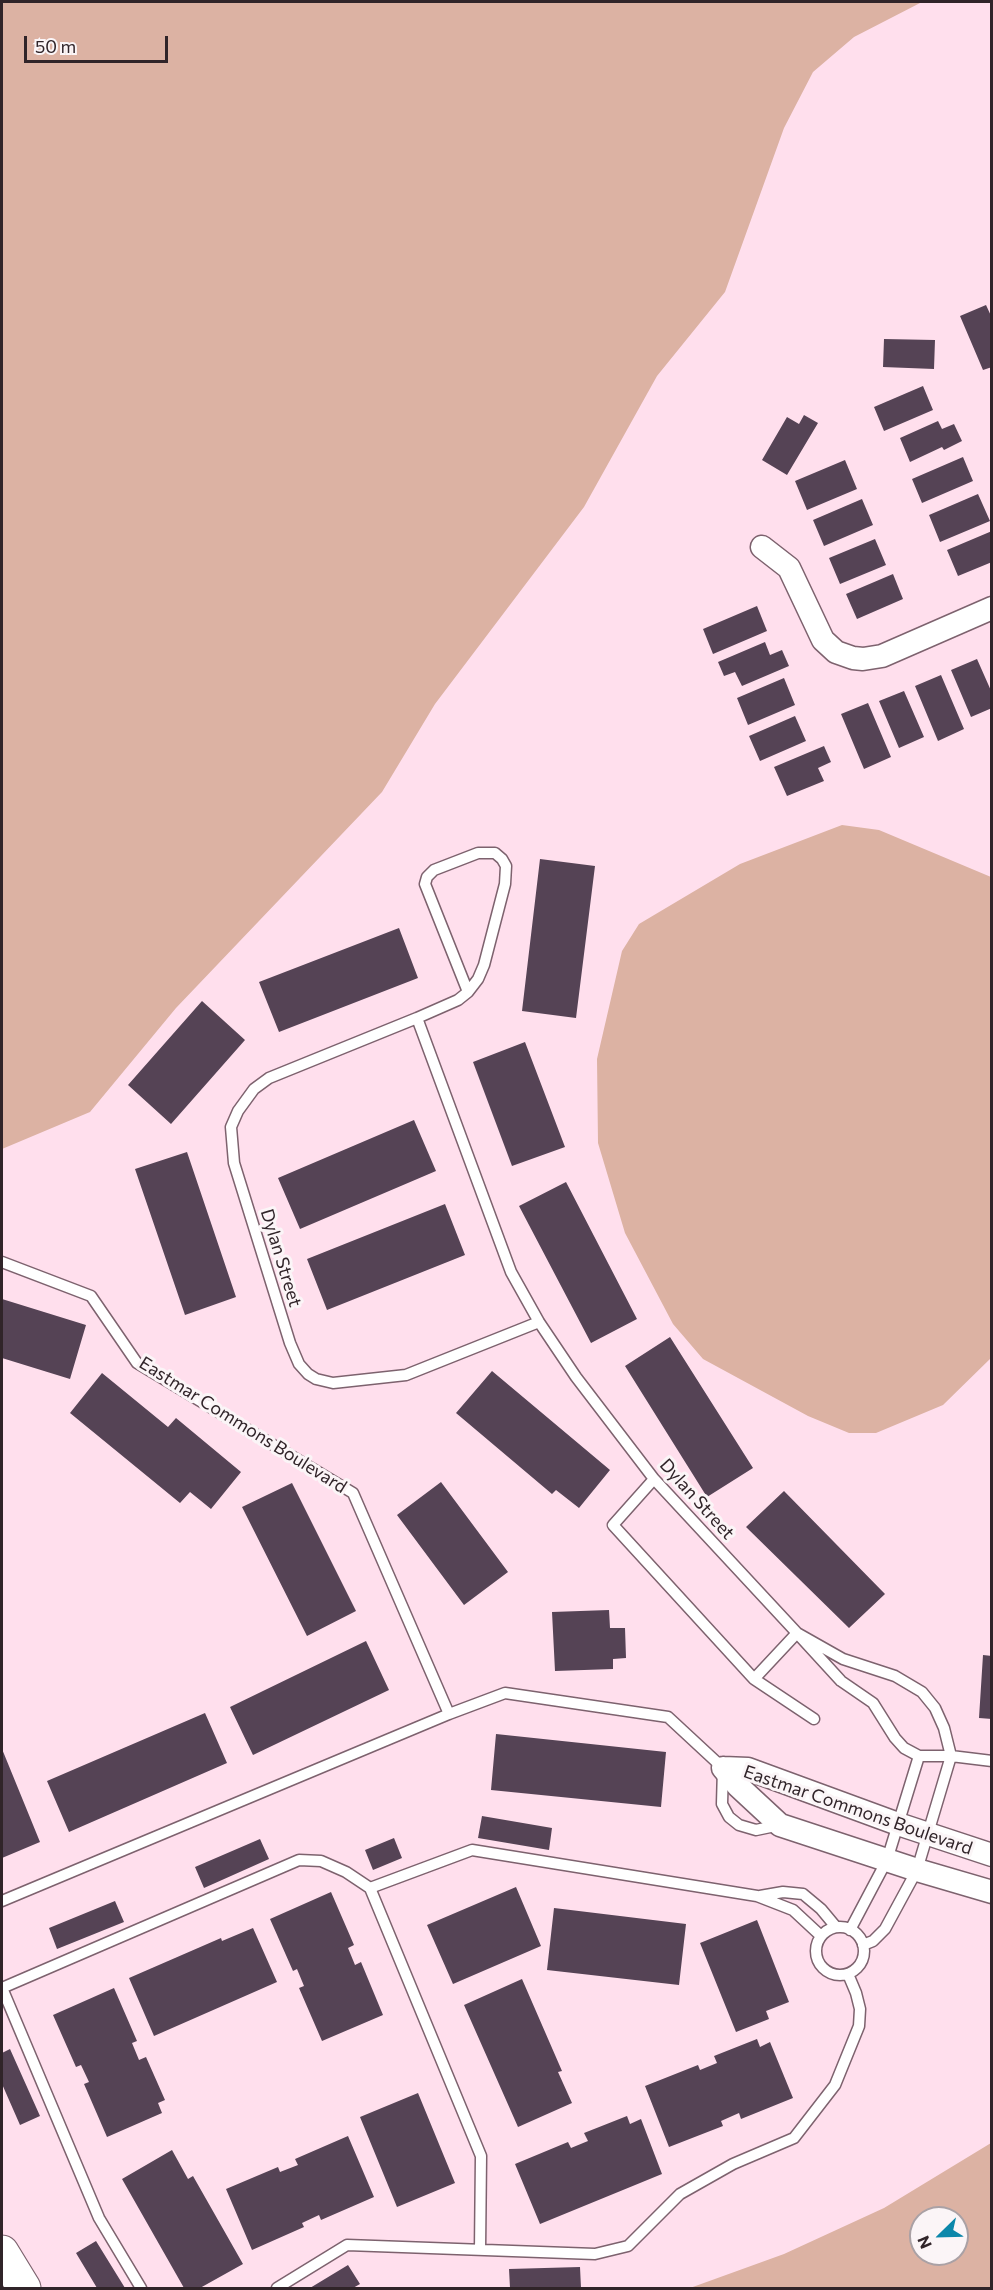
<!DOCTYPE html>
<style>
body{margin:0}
#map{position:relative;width:993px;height:2290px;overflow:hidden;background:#ffdfed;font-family:Commissioner,sans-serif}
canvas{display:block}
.frame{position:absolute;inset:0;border:3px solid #302429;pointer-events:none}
.north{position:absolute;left:909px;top:2206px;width:60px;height:60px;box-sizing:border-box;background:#fbf5f7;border:2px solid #aaa1a5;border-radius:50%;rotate:247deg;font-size:16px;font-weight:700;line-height:24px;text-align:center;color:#302429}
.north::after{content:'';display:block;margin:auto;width:21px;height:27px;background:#0c87aa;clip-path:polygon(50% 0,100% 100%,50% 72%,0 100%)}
.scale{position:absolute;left:24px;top:36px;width:144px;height:27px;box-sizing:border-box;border:3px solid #302429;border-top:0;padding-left:8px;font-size:18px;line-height:21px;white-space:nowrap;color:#302429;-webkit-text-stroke:4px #fbf5f7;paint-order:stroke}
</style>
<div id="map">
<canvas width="993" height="2290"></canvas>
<div class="frame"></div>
<div class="north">N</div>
<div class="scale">50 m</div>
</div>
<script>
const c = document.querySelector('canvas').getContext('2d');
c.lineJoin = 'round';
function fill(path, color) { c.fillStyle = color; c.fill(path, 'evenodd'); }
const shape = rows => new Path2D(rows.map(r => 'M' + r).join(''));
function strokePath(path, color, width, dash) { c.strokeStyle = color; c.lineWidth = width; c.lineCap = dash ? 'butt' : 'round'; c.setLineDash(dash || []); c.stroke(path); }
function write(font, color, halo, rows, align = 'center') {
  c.font = font + ' Commissioner,sans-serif'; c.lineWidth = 6; c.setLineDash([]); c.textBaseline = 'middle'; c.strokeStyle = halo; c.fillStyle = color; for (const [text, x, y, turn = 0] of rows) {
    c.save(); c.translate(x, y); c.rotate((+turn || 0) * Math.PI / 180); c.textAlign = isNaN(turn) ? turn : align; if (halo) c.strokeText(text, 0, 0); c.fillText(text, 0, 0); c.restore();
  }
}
const green = shape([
 [2,2,922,2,854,37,813,72,784,128,725,292,657,376,584,507,435,704,382,792,176,1008,90,1112,2,1149],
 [842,825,879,830,991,877,991,1358,943,1405,876,1433,849,1433,808,1416,703,1359,673,1324,625,1233,598,1143,597,1059,622,951,639,924,740,864],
 [991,2143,991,2288,690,2288,784,2254,884,2208],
 [921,2218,957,2218,957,2254,921,2254]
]);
const building = shape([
 [986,305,992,318,992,367,983,370,960,316],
 [884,339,935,340,934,369,883,367],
 [923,386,933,410,884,431,874,407],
 [804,415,818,423,787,475,762,460,787,417,799,424],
 [938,421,942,429,954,424,962,441,944,450,942,447,910,462,900,438],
 [963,457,973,481,922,503,912,479],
 [845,460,857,489,807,510,795,481],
 [978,494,990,521,940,542,929,515],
 [862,499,873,525,824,546,813,520],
 [992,531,992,562,958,576,947,550],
 [875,539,886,565,840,584,829,558],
 [893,574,903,599,857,619,846,594],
 [757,606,767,631,713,654,703,629],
 [765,642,770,655,782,650,789,666,742,686,735,672,724,676,718,662],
 [977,659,992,693,992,708,971,717,951,670],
 [941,675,964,729,938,741,915,686],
 [784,678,795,705,748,725,737,698],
 [904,691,924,737,899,748,879,701],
 [868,703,891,757,864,769,841,714],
 [795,716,806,741,760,761,749,736],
 [824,746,831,762,818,768,824,781,787,796,774,767],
 [540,859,595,866,576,1018,522,1011],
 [399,928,418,978,279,1032,259,982],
 [202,1001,245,1040,171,1124,128,1085],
 [525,1042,565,1147,512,1166,473,1062],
 [414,1120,436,1171,300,1229,278,1178],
 [187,1152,236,1297,185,1315,135,1169],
 [566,1182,637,1319,591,1343,519,1206],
 [445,1204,465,1255,327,1310,307,1259],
 [2,1299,86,1325,70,1379,2,1358],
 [670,1337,753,1468,707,1497,625,1366],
 [492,1371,610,1470,579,1508,556,1490,552,1494,456,1413],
 [102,1373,168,1427,176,1418,241,1472,211,1509,190,1492,180,1503,70,1413],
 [441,1482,508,1572,464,1605,397,1515],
 [292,1483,356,1611,307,1636,242,1507],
 [784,1491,885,1594,849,1628,746,1527],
 [609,1610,610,1628,625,1628,626,1658,613,1659,613,1669,555,1671,552,1612],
 [366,1641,389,1690,253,1755,230,1707],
 [983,1655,992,1656,992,1719,979,1718],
 [205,1713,227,1763,69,1832,47,1781],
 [496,1734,666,1752,661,1807,491,1790],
 [2,1749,40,1842,2,1858],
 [482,1816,552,1828,549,1850,478,1838],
 [394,1838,402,1858,373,1870,365,1850],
 [260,1839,269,1859,204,1888,195,1867],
 [516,1887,541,1946,453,1984,427,1925],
 [331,1892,354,1945,348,1948,355,1965,361,1962,383,2015,322,2041,299,1988,304,1986,297,1969,293,1971,270,1919],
 [115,1901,124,1922,57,1949,49,1928],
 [554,1908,686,1924,679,1985,547,1970],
 [757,1920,789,2002,766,2011,769,2019,736,2032,700,1943],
 [253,1928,277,1982,154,2036,129,1978,221,1938,222,1941],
 [522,1979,562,2071,558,2072,572,2103,518,2127,464,2005],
 [114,1988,137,2041,132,2043,139,2060,146,2057,165,2100,158,2103,162,2113,107,2137,84,2084,89,2082,81,2065,76,2067,53,2015],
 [757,2039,760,2047,770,2042,793,2098,741,2119,739,2113,721,2121,723,2126,669,2147,645,2086,698,2065,700,2070,717,2063,714,2056],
 [10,2049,40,2116,20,2125,2,2084,2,2053],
 [418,2093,455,2183,397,2207,360,2117],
 [627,2116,630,2124,641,2119,662,2174,540,2224,515,2164,568,2142,571,2148,588,2141,584,2133],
 [348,2136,374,2197,321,2220,319,2215,302,2223,304,2227,252,2250,226,2189,278,2167,280,2172,298,2165,295,2159],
 [172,2150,188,2179,193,2176,243,2264,200,2288,184,2288,122,2179],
 [96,2241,125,2288,97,2288,76,2253],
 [348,2265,360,2284,353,2288,310,2288],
 [580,2267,581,2288,510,2288,509,2269]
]);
const service = shape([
 [468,992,425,884,427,877,434,870,478,853,495,853,502,859,506,866,505,884,484,965,478,979,468,992,458,1000,417,1018,269,1078,254,1089,238,1111,231,1127,234,1163,290,1343,299,1364,308,1374,316,1379,333,1383,406,1375,539,1322],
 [417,1018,511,1272,539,1322,576,1377,654,1479,797,1633,754,1679,613,1525,654,1479],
 [2,1262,91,1296,137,1363,353,1493,449,1714,2,1901],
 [754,1679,814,1719],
 [449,1714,505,1693,668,1717,723,1768,722,1804,729,1817,739,1825,756,1830,780,1825],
 [919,1756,951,1756,992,1761],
 [370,1888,481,2156,480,2250],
 [760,1896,783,1892,803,1894,821,1909,836,1927],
 '816 1951a24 24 0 1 1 48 0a24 24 0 1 1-48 0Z',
 [850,1930,887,1860,919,1756,904,1748,895,1738,873,1703,841,1681,797,1633,843,1659,895,1676,922,1692,935,1708,944,1728,951,1756,917,1870,885,1929,873,1941,863,1945],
 [141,2288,99,2218,2,1988,299,1860,321,1861,346,1872,370,1888,472,1850,757,1896,793,1910,821,1936],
 [277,2288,347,2245,595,2254,628,2246,680,2194,733,2164,794,2138,835,2085,859,2026,860,2009,856,1993,848,1974]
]);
const minor = shape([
 [762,547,789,568,823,640,836,652,853,658,863,659,882,656,992,608],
 [723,1768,738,1786,780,1825,917,1870,992,1892],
 [723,1768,748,1769,898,1824,992,1855]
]);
const motorway = shape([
 [2,2252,24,2288]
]);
const streetNames = [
 ["Dylan Street",281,1258,73],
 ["Eastmar Commons Boulevard",243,1425,32],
 ["Dylan Street",697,1499,48],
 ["Eastmar Commons Boulevard",858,1810,19]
];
fill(green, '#dcb2a3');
fill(building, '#554355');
strokePath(service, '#7d626e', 13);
strokePath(minor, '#7d626e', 25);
strokePath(motorway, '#7d626e', 35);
strokePath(service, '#fff', 10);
strokePath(minor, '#fff', 22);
strokePath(motorway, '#fff', 33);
write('18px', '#302429', '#fbf5f7', streetNames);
</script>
